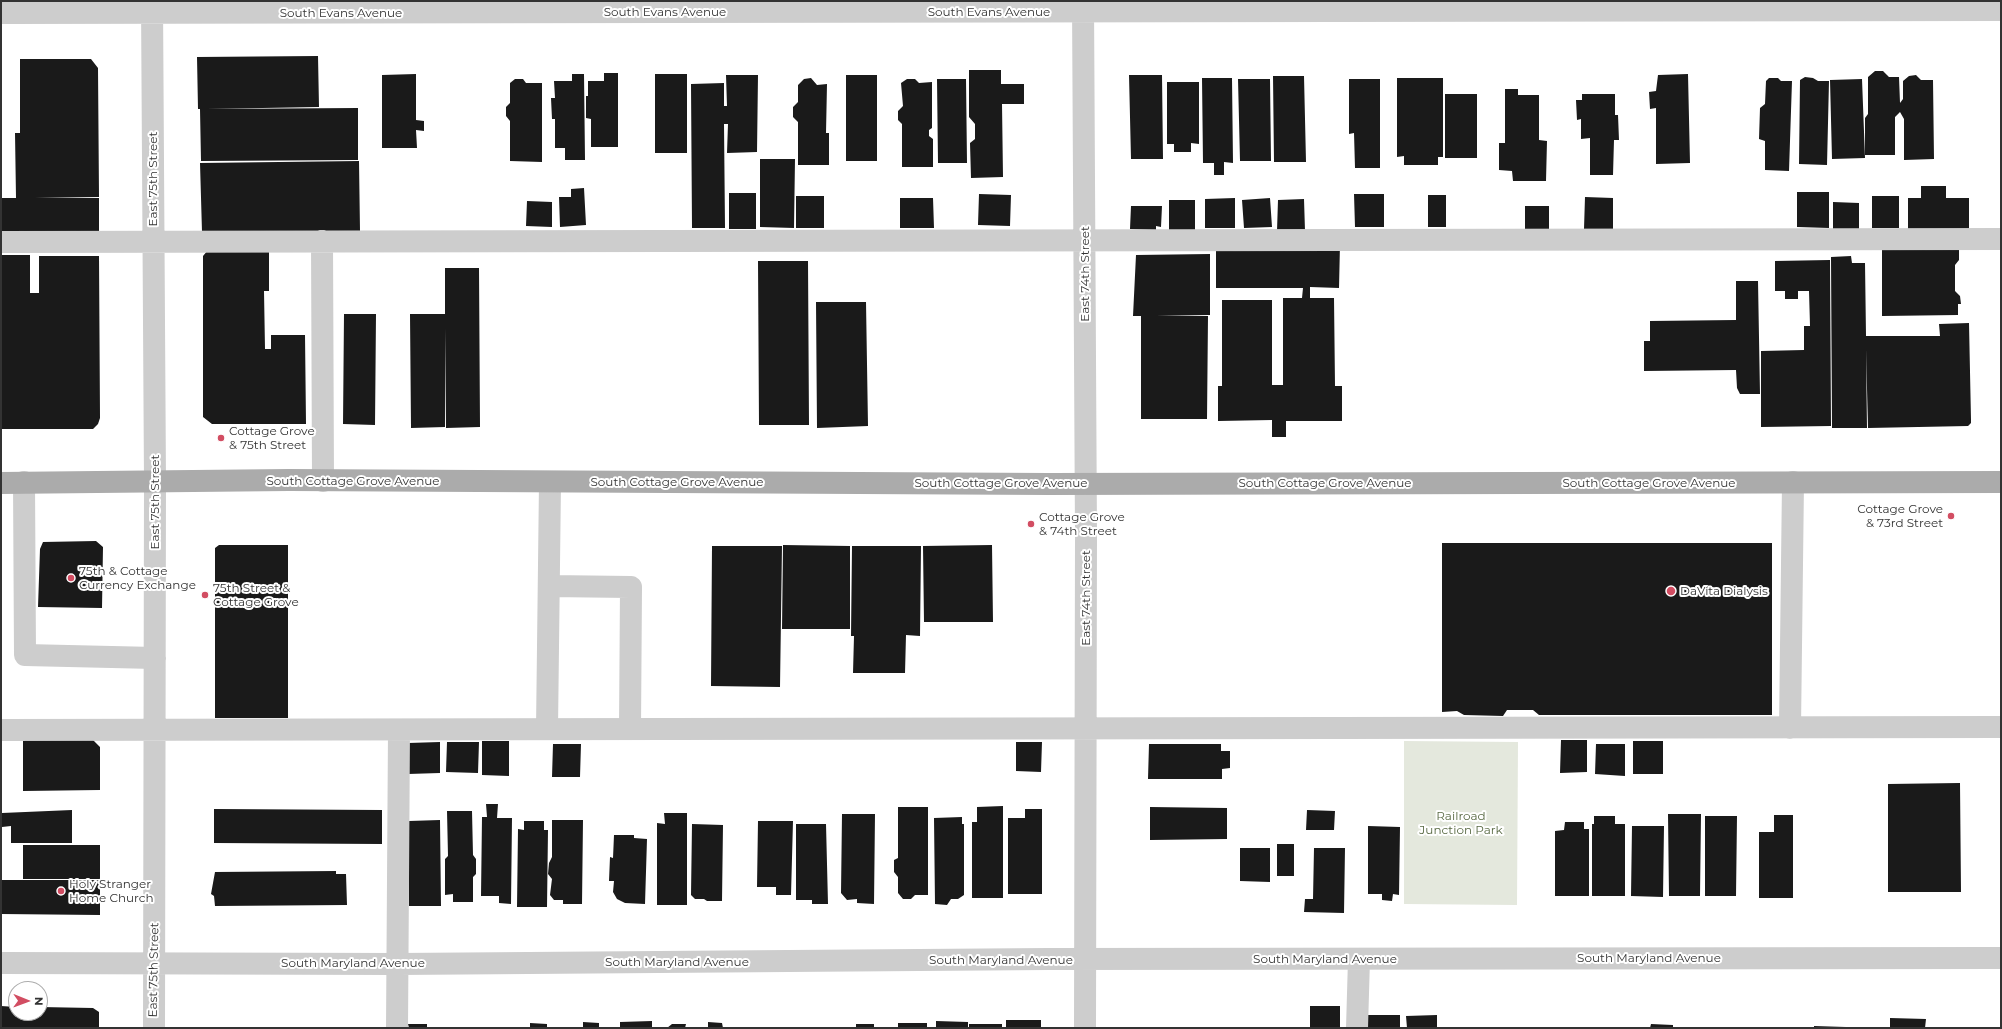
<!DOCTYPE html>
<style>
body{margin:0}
#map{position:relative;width:2002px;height:1029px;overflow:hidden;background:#fff;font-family:Montserrat,sans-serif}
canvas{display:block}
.frame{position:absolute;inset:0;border:2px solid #333;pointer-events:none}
.north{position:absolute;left:8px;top:981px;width:40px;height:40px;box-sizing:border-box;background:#fff;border:1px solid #adadad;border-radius:50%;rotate:91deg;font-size:11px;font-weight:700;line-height:16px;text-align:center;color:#333}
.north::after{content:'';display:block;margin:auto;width:14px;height:18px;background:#d24d62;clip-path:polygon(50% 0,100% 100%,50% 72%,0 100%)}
</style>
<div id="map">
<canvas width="2002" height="1029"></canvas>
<div class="frame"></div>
<div class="north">N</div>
</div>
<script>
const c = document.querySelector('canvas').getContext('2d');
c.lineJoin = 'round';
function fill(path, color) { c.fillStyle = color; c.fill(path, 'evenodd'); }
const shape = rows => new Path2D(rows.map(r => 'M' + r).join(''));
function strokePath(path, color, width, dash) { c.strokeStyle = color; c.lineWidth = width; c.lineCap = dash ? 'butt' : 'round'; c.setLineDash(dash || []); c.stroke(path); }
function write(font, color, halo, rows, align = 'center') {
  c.font = font + ' Montserrat,sans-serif'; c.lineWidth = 4; c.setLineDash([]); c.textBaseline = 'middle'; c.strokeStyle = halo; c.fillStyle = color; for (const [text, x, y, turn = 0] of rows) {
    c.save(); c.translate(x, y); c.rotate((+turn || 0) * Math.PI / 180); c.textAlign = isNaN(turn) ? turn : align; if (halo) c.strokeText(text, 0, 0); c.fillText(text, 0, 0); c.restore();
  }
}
const green = shape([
 [1404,741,1518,742,1517,905,1404,904]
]);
const building = shape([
 [318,56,319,107,206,109,358,108,358,160,201,161,200,109,198,109,197,57],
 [20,59,91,59,98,68,99,197,35,198,99,198,99,232,1,232,1,198,16,198,15,133,20,133],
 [969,70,1001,70,1001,84,1024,84,1024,104,1002,104,1003,177,971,178,970,143,975,139,975,124,969,117],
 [1875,71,1883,71,1889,77,1899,77,1900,103,1903,99,1903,81,1909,76,1916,75,1921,80,1933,80,1934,159,1904,160,1904,119,1900,112,1895,117,1895,155,1865,155,1865,118,1868,114,1868,77],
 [604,73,618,73,618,147,591,147,591,119,586,118,586,96,588,96,588,81,604,81],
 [416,74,416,120,424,121,424,131,416,130,417,148,382,148,382,75],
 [572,74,584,74,585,160,565,160,565,148,555,148,555,119,552,119,551,98,555,98,554,81,572,81],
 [655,74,687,74,687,153,655,153],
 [1688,74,1690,163,1656,164,1656,108,1650,109,1649,92,1656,91,1658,75],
 [726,75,758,75,757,152,727,153,728,124,724,124,725,228,692,228,691,84,724,83,724,106,727,106],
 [846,75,877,75,877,161,846,161],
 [1129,75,1162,75,1163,159,1131,159],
 [1273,76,1304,76,1306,162,1274,162],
 [1805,77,1813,78,1818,81,1829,81,1827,165,1799,164,1800,80],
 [811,78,817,85,827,84,826,133,829,133,829,165,798,165,798,122,793,117,793,107,798,102,798,85,804,79],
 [1202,78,1232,78,1233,163,1224,162,1224,175,1214,175,1214,163,1203,163],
 [1397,78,1443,78,1443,157,1438,157,1438,165,1404,165,1404,156,1397,157],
 [1769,78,1778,78,1781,81,1792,81,1789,171,1765,170,1765,141,1759,139,1760,108,1765,104,1766,81],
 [515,79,523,79,526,83,542,83,542,162,510,161,510,121,506,116,506,107,510,103,510,83],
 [907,79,915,79,919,83,932,82,932,128,929,130,929,136,933,139,933,167,902,167,902,124,898,120,898,111,903,106,901,83],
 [937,79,966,79,967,163,938,163],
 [1238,79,1270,79,1271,161,1240,161],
 [1349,79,1380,79,1380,168,1355,168,1354,133,1349,134],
 [1862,79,1865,158,1832,159,1830,80],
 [1167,82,1199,82,1199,144,1191,143,1191,152,1174,152,1174,144,1167,144],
 [1505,89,1518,89,1518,95,1539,95,1539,140,1547,141,1546,181,1513,181,1512,171,1499,170,1499,143,1505,143],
 [1445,94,1477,94,1477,158,1445,158],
 [1582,94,1615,94,1615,115,1618,115,1619,140,1614,140,1613,175,1590,175,1590,138,1581,139,1581,119,1577,120,1576,100,1582,100],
 [760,159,795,159,794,228,760,227],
 [359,161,360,231,202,232,200,163],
 [1921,186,1946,186,1946,198,1969,198,1969,230,1908,230,1908,198,1921,198],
 [584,188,586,225,560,227,559,197,571,197,571,189],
 [1797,192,1829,192,1829,228,1797,227],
 [729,193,756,193,756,229,729,229],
 [979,194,1011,195,1010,226,978,225],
 [1354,194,1384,194,1384,227,1355,227],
 [1428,195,1446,195,1446,227,1428,227],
 [796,196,824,196,824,228,796,228],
 [1872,196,1899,196,1899,228,1872,228],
 [1585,197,1613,198,1613,230,1584,229],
 [900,198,933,198,934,228,900,228],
 [1235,198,1235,228,1205,228,1205,199],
 [1270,198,1272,227,1244,228,1242,200],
 [1304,199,1305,231,1277,231,1278,200],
 [1169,200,1195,200,1195,230,1169,230],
 [527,201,552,202,552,227,526,226],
 [1833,202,1859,203,1859,230,1833,230],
 [1131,206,1162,206,1161,227,1156,226,1156,230,1130,229],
 [1525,206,1549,206,1549,232,1525,232],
 [1340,244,1339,288,1310,287,1310,298,1334,298,1335,386,1342,386,1342,421,1286,421,1286,437,1272,437,1272,420,1218,421,1218,386,1222,386,1222,300,1272,300,1272,385,1283,385,1283,298,1302,298,1303,288,1216,288,1216,245],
 [1959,249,1959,260,1955,265,1955,291,1960,296,1961,304,1958,304,1958,315,1882,316,1882,250],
 [208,250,269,250,269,291,264,291,265,349,271,349,271,335,305,335,306,424,212,424,203,417,203,256],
 [1210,254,1210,315,1156,315,1208,316,1207,419,1141,419,1141,316,1133,316,1136,255],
 [1,255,30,255,30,293,39,293,39,256,99,256,100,418,98,424,93,429,1,429],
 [1851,256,1852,263,1865,263,1866,336,1940,336,1939,324,1969,323,1971,420,1971,423,1968,426,1868,428,1866,349,1867,428,1832,428,1831,257],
 [1830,260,1831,426,1761,427,1761,351,1804,350,1804,326,1810,326,1809,291,1798,291,1798,299,1785,299,1785,291,1775,291,1775,261],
 [758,261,808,261,809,425,759,425],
 [445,268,479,268,480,427,446,428,445,328,445,427,411,428,410,314,445,314],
 [1736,281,1758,281,1760,394,1740,394,1737,388,1736,370,1644,371,1644,341,1650,341,1650,321,1736,320],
 [816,302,866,302,868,426,817,428],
 [344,314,376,314,375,425,343,424],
 [96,541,103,547,102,608,38,607,40,549,43,542],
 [1442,543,1772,543,1772,715,1539,715,1533,710,1507,710,1503,716,1464,715,1457,711,1442,712],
 [219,545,288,545,288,718,215,718,215,548],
 [783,545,850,546,850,629,782,629],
 [992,545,993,622,924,622,923,546],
 [712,546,782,546,780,687,711,686],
 [852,546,921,546,920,636,906,635,905,673,853,673,854,636,851,636],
 [23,740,93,740,100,747,100,790,23,791],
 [1561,740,1587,740,1587,772,1560,773],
 [482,741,509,741,509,776,482,775],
 [1633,741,1663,741,1663,774,1633,774],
 [440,742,440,773,408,774,408,743],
 [447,742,479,742,478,773,446,772],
 [1016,742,1042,742,1041,772,1016,771],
 [553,744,581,744,580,777,552,777],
 [1149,744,1221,744,1221,751,1230,751,1230,768,1222,769,1222,779,1148,779],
 [1596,744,1625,744,1625,776,1595,774],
 [1960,783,1961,892,1888,892,1888,784],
 [486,804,498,804,497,818,512,818,511,904,499,903,499,896,481,896,482,817,487,817],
 [1003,806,1003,898,972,898,972,822,977,822,977,807],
 [898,807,928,807,928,895,915,895,911,899,903,899,898,893,898,877,894,872,894,860,898,858],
 [1150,807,1227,808,1227,839,1150,840],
 [214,809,382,810,382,844,214,843],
 [1025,809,1042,809,1042,894,1008,894,1008,818,1025,818],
 [72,810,72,843,11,843,11,826,2,827,2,813],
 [1307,810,1335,811,1334,830,1306,830],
 [447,811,472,811,473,855,476,859,476,874,473,877,473,902,453,902,453,894,445,895,445,859,448,856],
 [664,813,687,813,687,905,657,905,657,823,665,824],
 [842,814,875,814,874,904,857,903,857,899,847,900,841,893],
 [1668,814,1701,814,1700,896,1669,896],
 [1774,815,1793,815,1793,898,1759,898,1759,832,1774,832],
 [1594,816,1615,816,1615,824,1625,824,1625,896,1592,896,1592,824,1594,824],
 [1705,816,1737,816,1736,896,1705,896],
 [962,817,962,824,964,824,964,895,958,899,951,899,947,905,935,904,934,818],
 [440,820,441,906,409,906,409,821],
 [552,820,583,820,582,904,563,904,563,900,554,900,550,895,552,879,548,874,549,863,552,857],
 [524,821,544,821,544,830,548,830,547,907,517,907,518,829,524,830],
 [758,821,793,821,791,895,776,895,776,887,757,887],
 [1565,822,1584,822,1584,829,1589,829,1589,896,1555,896,1555,831,1564,830],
 [692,824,723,825,722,901,707,901,704,899,695,899,691,895],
 [796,824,826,824,828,904,812,904,812,900,796,900],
 [1368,826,1400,827,1399,895,1393,894,1392,901,1382,900,1382,894,1368,894],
 [1632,826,1664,826,1663,897,1631,896],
 [614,835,634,835,634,838,647,839,645,904,625,903,617,899,613,892,614,881,609,881,610,857,613,858],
 [1277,844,1294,844,1294,876,1277,876],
 [23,845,100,845,100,879,23,879],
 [1240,848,1270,848,1270,882,1240,881],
 [1314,848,1345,848,1344,913,1304,912,1305,899,1313,899],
 [336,871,336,874,346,874,347,905,215,906,214,896,211,894,215,872],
 [1,880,100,880,100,915,1,914],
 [1,1006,16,1007,16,1013,40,1013,40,1007,93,1008,99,1012,99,1028,1,1028],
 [1310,1006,1340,1006,1340,1028,1310,1028],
 [1367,1015,1400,1015,1400,1028,1367,1028],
 [1437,1015,1437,1028,1407,1028,1406,1016],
 [1890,1018,1926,1019,1925,1028,1890,1028],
 [1006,1020,1041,1020,1041,1028,1006,1028],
 [652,1021,652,1028,620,1028,620,1022],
 [936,1021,968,1022,968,1028,936,1028],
 [583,1022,599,1023,599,1027,607,1028,583,1028],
 [708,1022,722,1023,723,1028,708,1028],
 [530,1023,547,1024,547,1028,530,1028],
 [898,1023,927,1023,927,1028,898,1028],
 [408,1024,427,1024,427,1028,409,1028],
 [672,1024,686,1024,685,1028,667,1028],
 [856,1024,874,1024,874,1028,856,1028],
 [969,1024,1002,1024,1002,1028,969,1028],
 [1651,1024,1673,1025,1673,1028,1650,1028],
 [1814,1026,1846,1027,1846,1028,1814,1028]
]);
const minor = shape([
 [152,1,155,482,154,1028],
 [1083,1,1086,536,1085,1028],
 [1,13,2001,10],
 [322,241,323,481],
 [1,242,2001,239],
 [24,482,25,655,155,658],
 [549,586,631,587,630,729],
 [1790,728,1793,482],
 [547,729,550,482],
 [1,730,2001,727],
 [1,963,398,964,1049,959,2001,958],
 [397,1028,399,730],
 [1357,1028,1359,959]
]);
const major = shape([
 [1,483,289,480,1049,484,2001,482]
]);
const markers = [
 [221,438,4,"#d24d62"],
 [1951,516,4,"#d24d62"],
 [1031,524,4,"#d24d62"],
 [71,578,4,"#d24d62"],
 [1671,591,5,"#d24d62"],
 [205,595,4,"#d24d62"],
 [61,891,4,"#d24d62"]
];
const streetNames = [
 ["South Evans Avenue",665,12],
 ["South Evans Avenue",989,12],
 ["South Evans Avenue",341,13],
 ["East 75th Street",153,179,-90],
 ["East 74th Street",1085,274,-90],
 ["South Cottage Grove Avenue",353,481],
 ["South Cottage Grove Avenue",677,482],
 ["South Cottage Grove Avenue",1001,483],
 ["South Cottage Grove Avenue",1325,483],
 ["South Cottage Grove Avenue",1649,483],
 ["East 75th Street",155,502,-90],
 ["East 74th Street",1086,598,-90],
 ["South Maryland Avenue",1649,958],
 ["South Maryland Avenue",1325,959],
 ["South Maryland Avenue",1001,960],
 ["South Maryland Avenue",677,962],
 ["South Maryland Avenue",353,963],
 ["East 75th Street",154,970,-89]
];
const poiNames = [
 ["Cottage Grove",229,431],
 ["& 75th Street",229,445],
 ["Cottage Grove",1943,509,"right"],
 ["& 73rd Street",1943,523,"right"],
 ["Cottage Grove",1039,517],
 ["& 74th Street",1039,531],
 ["75th & Cottage",79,571],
 ["Currency Exchange",79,585],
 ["75th Street &",213,588],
 ["Cottage Grove",213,602],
 ["DaVita Dialysis",1680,591],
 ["Holy Stranger",69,884],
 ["Home Church",69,898]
];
const parkNames = [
 ["Railroad",1461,816],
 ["Junction Park",1461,830]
];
fill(green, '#e4e8dd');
fill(building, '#1a1a1a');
strokePath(minor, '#cdcdcd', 22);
strokePath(major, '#ababab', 22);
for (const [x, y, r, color] of markers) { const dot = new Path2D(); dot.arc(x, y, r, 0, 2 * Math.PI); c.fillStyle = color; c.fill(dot); strokePath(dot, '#fff', 1.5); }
write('12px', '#333', '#fff', streetNames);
write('12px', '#333', '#fff', poiNames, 'left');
write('12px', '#596a44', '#fff', parkNames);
</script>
